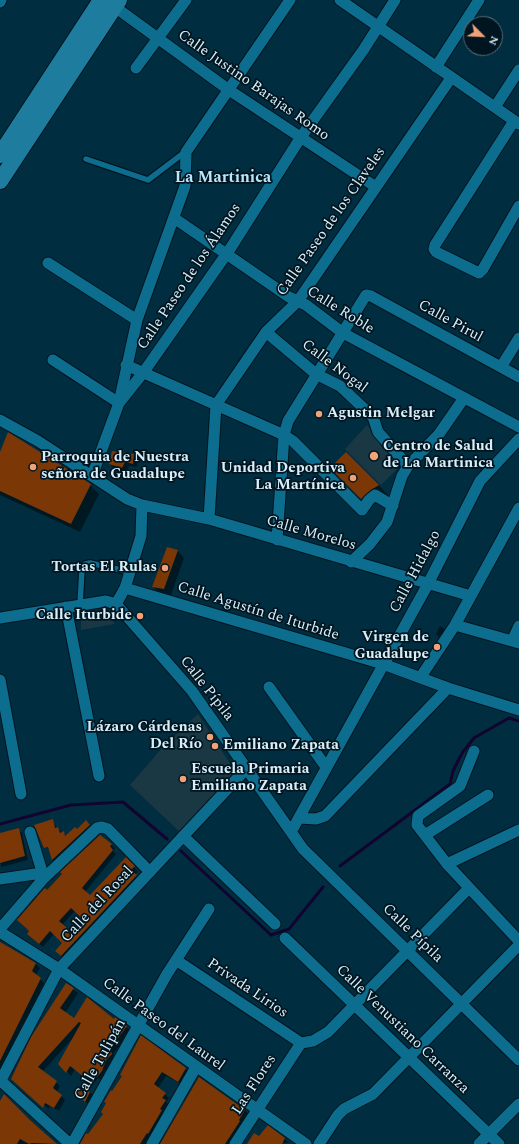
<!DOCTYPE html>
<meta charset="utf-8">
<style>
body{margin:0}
#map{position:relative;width:519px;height:1144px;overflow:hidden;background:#002e40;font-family:Spectral,serif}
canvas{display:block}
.north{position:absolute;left:463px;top:16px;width:40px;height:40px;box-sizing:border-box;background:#00151f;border:1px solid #566c77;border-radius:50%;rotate:114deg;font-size:11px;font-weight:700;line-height:16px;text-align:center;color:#d8effa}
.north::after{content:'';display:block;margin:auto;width:14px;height:18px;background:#f0a279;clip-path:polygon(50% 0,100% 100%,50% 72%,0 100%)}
</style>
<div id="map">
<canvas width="519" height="1144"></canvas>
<div class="north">N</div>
</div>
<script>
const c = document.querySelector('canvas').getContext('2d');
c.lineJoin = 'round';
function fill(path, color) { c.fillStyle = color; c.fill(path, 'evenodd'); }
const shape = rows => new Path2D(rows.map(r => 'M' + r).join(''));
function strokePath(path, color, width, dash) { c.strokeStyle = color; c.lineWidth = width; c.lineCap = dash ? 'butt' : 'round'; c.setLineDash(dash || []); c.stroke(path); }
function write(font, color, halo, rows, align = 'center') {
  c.font = font + ' Spectral,serif'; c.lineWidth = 3.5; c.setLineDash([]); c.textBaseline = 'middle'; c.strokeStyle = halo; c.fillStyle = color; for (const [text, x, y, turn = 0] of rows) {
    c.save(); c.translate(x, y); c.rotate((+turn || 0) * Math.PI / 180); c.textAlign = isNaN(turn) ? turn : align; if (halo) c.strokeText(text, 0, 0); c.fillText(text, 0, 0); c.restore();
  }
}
const built = shape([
 [367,425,402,464,381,485,345,449],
 [106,611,115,624,81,630,81,612],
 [198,714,236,773,180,832,130,785,162,748]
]);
const shadow = shape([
 [346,453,387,494,371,507,331,468],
 [0,455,90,485,99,494,80,532,0,495],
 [133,455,138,459,137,467,129,466,126,472,114,468,110,464],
 [168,548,178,551,184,558,171,595,159,593,153,586],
 [440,626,449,632,440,639,436,634],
 [52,820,57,828,67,836,77,830,86,822,93,828,56,863,53,860,50,850,45,847],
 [18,830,22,833,28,860,1,867,0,841],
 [100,836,115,848,113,851,116,854,85,892,90,896,126,859,138,871,135,875,140,880,65,959,60,955,63,943,54,934,43,947,32,938,47,891],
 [75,911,87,922,75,936,62,925],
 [2,944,36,964,40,968,36,975,44,983,2,1069,0,1067,0,949],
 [66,984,78,993,65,1013,74,1019,114,1021,116,1019,131,1031,113,1054,116,1059,102,1080,98,1078,93,1084,75,1069,71,1076,60,1064,74,1037,43,1071,60,1086,57,1092,65,1100,59,1111,50,1106,49,1109,18,1083],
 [141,1037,190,1073,183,1085,166,1076,158,1088,169,1098,166,1102,169,1105,147,1144,81,1144,104,1114,112,1092,123,1077],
 [90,1092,94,1097,89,1105,81,1098],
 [4,1095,55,1144,0,1144,0,1103],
 [245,1110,249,1115,231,1144,163,1144],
 [259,1137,285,1139,289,1143,248,1144]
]);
const stream = shape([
 [0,824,71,805,123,802,167,839],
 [181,851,271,935,289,929,323,887],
 [340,866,450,784,453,771,462,753,474,738,509,718,519,721]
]);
const building = shape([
 [8,432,91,484,71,524,0,491,0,452],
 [112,451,134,454,133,464,125,462,122,468,109,464],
 [346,452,379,485,371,490,361,499,330,468],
 [167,547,178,550,164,589,152,587],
 [53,819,55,828,58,827,60,833,64,831,65,836,75,827,77,829,86,820,90,825,52,860,48,847,44,848,34,825],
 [19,828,25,856,0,863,0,833],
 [100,835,112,844,110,846,113,850,82,888,90,895,126,857,135,866,131,870,137,875,61,956,55,951,62,943,50,931,39,944,27,934,29,931,26,928,17,920,42,891,45,888,47,890,62,874,60,872],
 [71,908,86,922,75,935,59,921],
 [0,942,36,963,32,971,41,978,0,1061],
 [66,983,74,988,60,1008,74,1018,87,997,114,1019,115,1017,127,1026,110,1049,112,1054,106,1060,102,1071,97,1077,94,1074,88,1080,70,1066,66,1073,58,1064,81,1023,79,1022,38,1067,57,1081,53,1088,62,1095,54,1108,45,1103,43,1108,11,1079,31,1037],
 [141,1035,186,1068,178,1082,162,1072,154,1084,166,1093,162,1098,166,1100,160,1109,162,1110,148,1134,147,1133,140,1144,80,1144,86,1133,88,1134,103,1114,101,1112,106,1103,104,1102,111,1090,112,1091,122,1076,120,1075],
 [199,1077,245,1110,239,1120,240,1121,225,1144,160,1144],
 [82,1086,90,1092,85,1102,76,1094],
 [4,1094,30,1120,57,1144,32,1143,29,1144,20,1139,17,1144,0,1144,0,1101],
 [268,1125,285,1138,282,1144,247,1144,254,1133,259,1136]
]);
const lane = shape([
 [86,159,148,180,185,152],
 [80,605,82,569,85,564,90,563,130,572]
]);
const street = shape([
 [340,0,519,124],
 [0,2,1,0],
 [115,7,229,90,376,187],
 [436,67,479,0],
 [136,68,186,0],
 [495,107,519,70],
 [514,121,435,245,434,249,436,252,479,273,483,269,519,206],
 [174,218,289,297,306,305,343,333,519,427],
 [48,263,137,320],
 [266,332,316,374,340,386,373,417,378,432,408,466],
 [53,360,119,403,143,373,230,249,301,137,364,49,395,0],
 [126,365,284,435,293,441,362,510,369,500,375,495,393,506],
 [501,367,519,338],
 [0,420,38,441,127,499,142,505,209,519,471,596],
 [92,476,119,403,137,320,185,186,186,152,290,0],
 [209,519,216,405,266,332,298,301,451,78],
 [277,540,284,435,288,421,366,295,371,296,519,377],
 [351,562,370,544,387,522,402,476,408,466,439,434,464,398],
 [125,588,383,664,448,688,519,710],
 [116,604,125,588,141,536,142,505],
 [66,607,99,776],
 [0,618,106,601,116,604,192,691,303,849,519,1060],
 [455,625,519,643],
 [512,641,519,626],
 [420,678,455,625,519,508],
 [0,680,21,794],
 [269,687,326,767],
 [474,751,460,786,418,816,417,825,447,864,519,941],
 [299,818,316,819,325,816,448,688],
 [30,832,44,878],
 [291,832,428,584,480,481,519,439],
 [425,835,488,795],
 [183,836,275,924],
 [447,864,519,830],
 [0,879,42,873],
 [0,929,44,878,97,828,102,827,108,829,150,872],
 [0,932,59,969,306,1144],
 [285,938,499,1144],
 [176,960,301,1043],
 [301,1043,313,1041,328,1032,469,888],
 [0,1080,70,1144],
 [0,1082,59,969,246,769],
 [72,1144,167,974,209,909],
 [152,1144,196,1067],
 [235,1144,301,1043],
 [319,1144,338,1115,344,1109,373,1094,519,945],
 [479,1144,519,1104]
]);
const secondary = shape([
 [0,155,101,0],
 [0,181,119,0]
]);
const markers = [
 [319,414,4,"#f0a279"],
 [374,456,5,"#f0a279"],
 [33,467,4,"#f0a279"],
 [353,478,4,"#f0a279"],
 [165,568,4,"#f0a279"],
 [140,616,4,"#f0a279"],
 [437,647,4,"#f0a279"],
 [210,737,4,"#f0a279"],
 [215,746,4,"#f0a279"],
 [183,779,4,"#f0a279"]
];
const streetNames = [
 ["Calle Justino Barajas Romo",253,86,35],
 ["Calle Paseo de los Claveles",332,222,-55],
 ["Calle Paseo de los Álamos",190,277,-56],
 ["Calle Roble",340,311,32],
 ["Calle Pirul",450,322,29],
 ["Calle Nogal",334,367,37],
 ["Calle Morelos",311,534,16],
 ["Calle Hidalgo",416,572,-62],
 ["Calle Agustín de Iturbide",258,612,17],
 ["Calle Pípila",206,689,52],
 ["Calle del Rosal",98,905,-47],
 ["Calle Pípila",412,934,44],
 ["Privada Lirios",247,989,34],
 ["Calle Paseo del Laurel",163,1025,36],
 ["Calle Venustiano Carranza",402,1030,44],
 ["Calle Tulipán",101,1060,-61],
 ["Las Flores",255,1085,-57]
];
const poiNames = [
 ["Agustin Melgar",327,414],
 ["Centro de Salud",383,447],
 ["de La Martinica",383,464],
 ["Parroquia de Nuestra",41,458],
 ["señora de Guadalupe",41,475],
 ["Unidad Deportiva",345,469,"right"],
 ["La Martínica",345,486,"right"],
 ["Tortas El Rulas",157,568,"right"],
 ["Calle Iturbide",132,616,"right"],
 ["Virgen de",429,638,"right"],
 ["Guadalupe",429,655,"right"],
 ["Lázaro Cárdenas",202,728,"right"],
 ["Del Río",202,745,"right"],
 ["Emiliano Zapata",223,746],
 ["Escuela Primaria",191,770],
 ["Emiliano Zapata",191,787]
];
const neighbourhoodNames = [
 ["La Martinica",223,179]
];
fill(built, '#1a3744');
fill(shadow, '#0007');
strokePath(stream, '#110430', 3);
fill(building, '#7b3706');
strokePath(lane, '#00151f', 8);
strokePath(street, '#00151f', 13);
strokePath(secondary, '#00151f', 18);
strokePath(lane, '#0c6d8e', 5.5);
strokePath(street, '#0c6d8e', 11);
strokePath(secondary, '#1e7c9e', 16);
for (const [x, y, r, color] of markers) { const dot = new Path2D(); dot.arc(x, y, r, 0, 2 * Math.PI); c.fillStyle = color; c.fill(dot); strokePath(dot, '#00151f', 1.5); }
write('15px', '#d8effa', '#00151f', streetNames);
write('bold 15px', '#d8effa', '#00151f', poiNames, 'left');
write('bold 16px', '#b8e6fd', '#00151f', neighbourhoodNames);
</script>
